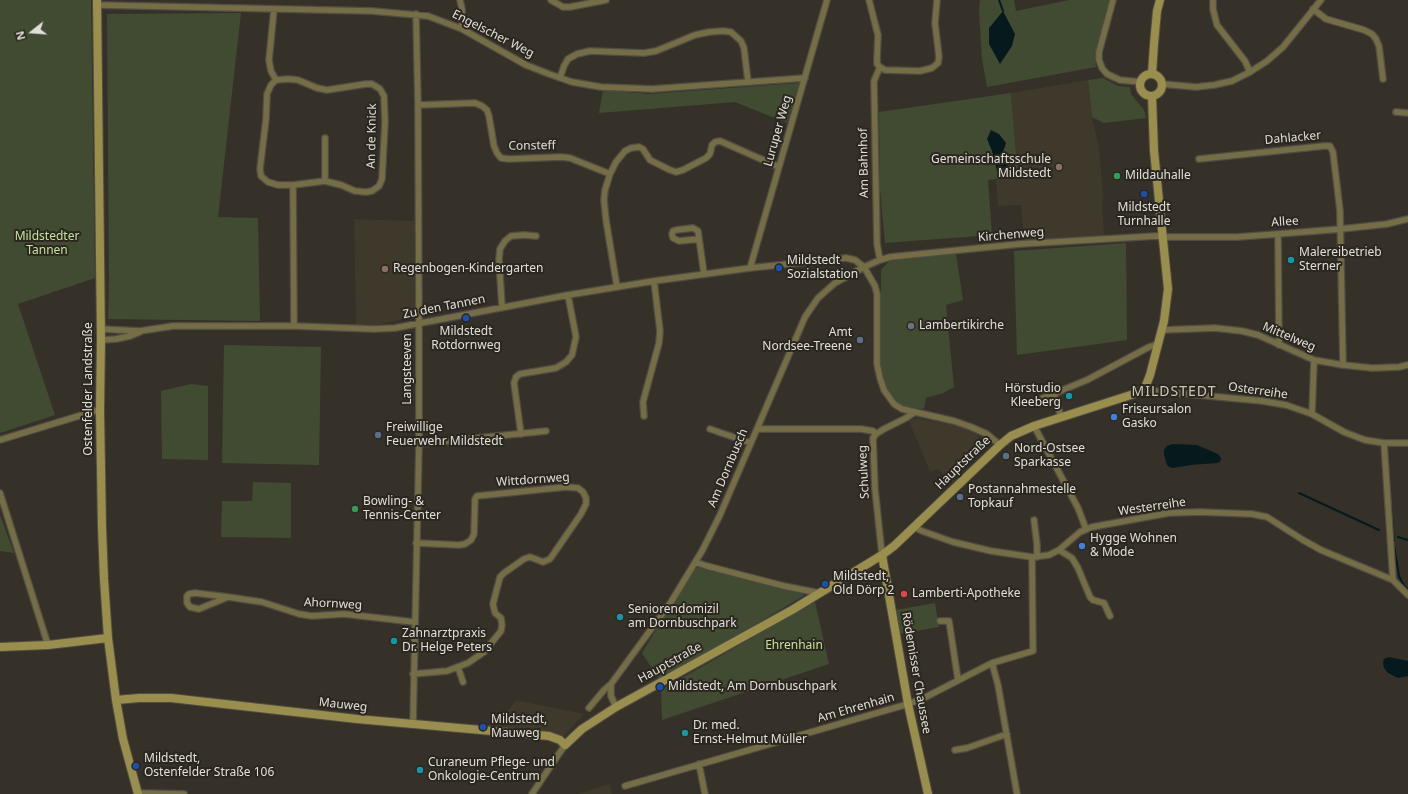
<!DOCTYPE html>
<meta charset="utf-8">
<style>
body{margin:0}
#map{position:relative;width:1408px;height:794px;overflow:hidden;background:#353129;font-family:"Noto Sans",sans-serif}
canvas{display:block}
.north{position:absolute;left:12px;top:12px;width:40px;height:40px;-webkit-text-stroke:3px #2b271f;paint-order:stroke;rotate:253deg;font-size:11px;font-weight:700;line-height:16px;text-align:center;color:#e1dfda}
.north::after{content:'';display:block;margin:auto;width:14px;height:18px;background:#e1dfda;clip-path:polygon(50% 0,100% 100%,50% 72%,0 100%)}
</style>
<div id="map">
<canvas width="1408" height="794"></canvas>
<div class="north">N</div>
</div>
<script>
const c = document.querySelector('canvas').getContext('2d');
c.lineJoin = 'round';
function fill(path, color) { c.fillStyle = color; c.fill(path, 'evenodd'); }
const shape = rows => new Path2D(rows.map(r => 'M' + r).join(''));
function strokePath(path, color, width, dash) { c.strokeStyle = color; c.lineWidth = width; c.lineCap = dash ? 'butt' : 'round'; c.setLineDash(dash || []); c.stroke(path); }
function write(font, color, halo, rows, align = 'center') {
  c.font = font + ' "Noto Sans",sans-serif'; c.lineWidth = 4; c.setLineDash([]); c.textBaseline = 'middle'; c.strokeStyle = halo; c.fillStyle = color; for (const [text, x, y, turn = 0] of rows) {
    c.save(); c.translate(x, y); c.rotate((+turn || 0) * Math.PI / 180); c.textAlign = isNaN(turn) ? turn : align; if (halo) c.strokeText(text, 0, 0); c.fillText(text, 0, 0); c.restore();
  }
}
const built = shape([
 [1088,80,1092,117,1099,147,1103,196,1102,202,1104,236,1024,240,1021,205,998,206,996,179,1018,176,1011,93],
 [354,219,414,221,415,316,377,325,356,325],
 [916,418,961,426,978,435,981,454,972,455,973,460,961,471,952,483,938,469,930,472,909,421],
 [516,700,584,714,560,740,492,732],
 [610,784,612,794,577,794]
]);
const green = shape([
 [0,0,91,0,95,278,18,304,55,415,0,433],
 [980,0,1014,0,1016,11,1069,0,1109,0,1095,56,1096,67,987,87,982,59,979,11],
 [241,13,218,217,258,218,260,321,108,319,109,279,107,14],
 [1103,78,1118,86,1130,87,1131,94,1144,110,1146,118,1104,123,1092,117,1088,80],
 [799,83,787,123,735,102,599,113,603,90,648,94],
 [1011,93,1018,176,988,180,992,235,885,243,880,189,879,112],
 [1126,243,1127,340,1017,355,1014,251],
 [956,254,963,300,946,305,954,387,943,393,926,398,924,409,904,408,893,400,885,388,881,373,881,270,889,261],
 [224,345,321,347,319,465,222,463],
 [191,384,208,386,208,460,162,459,161,391],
 [253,482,291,483,291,538,221,537,222,501,252,501],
 [0,515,14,553,0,551],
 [697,567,805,595,660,681,642,653,663,618],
 [815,602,829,664,662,720,661,690],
 [935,603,939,627,899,634,895,610]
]);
const water = shape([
 [1003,11,1015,34,1012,46,1000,64,989,44,989,28],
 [991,130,999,134,1006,143,1003,152,1008,160,1009,165,997,171,992,151,987,139],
 [1173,444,1197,445,1218,454,1221,458,1220,462,1217,463,1191,465,1173,468,1169,467,1167,465,1164,455,1164,450,1167,446],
 [1389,657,1408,661,1408,676,1398,678,1388,673,1384,668,1383,663,1384,659]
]);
const stream = shape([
 [999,0,1003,11],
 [1299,493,1379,530],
 [1391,505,1394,541],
 [1398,537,1408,540],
 [1394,546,1399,576,1403,584,1408,590]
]);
const street = shape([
 [460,0,462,9,462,29],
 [551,0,563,7,570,7,606,0],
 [869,0,878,35,877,58,877,64,880,67,885,70,920,71,932,68,938,63,939,57,935,23,937,0],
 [1113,0,1099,52,1099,60,1102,68,1107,74,1120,80,1141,82],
 [1213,0,1213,9,1217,25,1245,61,1250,72],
 [97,5,372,11,428,16,462,29,526,65,549,74,572,82,601,87,652,89,805,78],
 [274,9,269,60,271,71,276,80],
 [1313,9,1326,19,1364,30,1372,34,1376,39,1379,46,1383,79],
 [880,67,874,81,877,244,880,260],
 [560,78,564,66,568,59,577,54,590,51,644,53,656,51,695,35,709,32,723,31,731,32,741,41,744,48,748,82],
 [288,79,298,80,317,88,327,90,366,84,372,84,380,89,384,96,385,122,382,179,379,186,372,191,366,192,355,191,341,185,325,181,293,185,278,185,268,182,261,176,260,169,266,119,267,94,271,85,276,80,288,79],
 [1162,84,1196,87,1214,85,1232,81,1250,72,1267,61,1283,47,1321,0],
 [418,105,475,103,482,106,487,110,489,116,494,146,497,153,501,158,509,159,561,157,570,158,610,174],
 [1396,112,1408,113],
 [1199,159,1324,146,1330,146,1333,152,1340,211,1343,365],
 [325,181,325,138],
 [293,185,294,326],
 [1278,234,1279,345],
 [699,239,679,241,673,238,672,234,673,231,676,230,693,228,698,231,704,274],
 [750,268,827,0],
 [617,287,606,220,604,200,605,190,610,174,616,162,625,151,631,148,639,147,643,149,650,160,670,170,676,172,683,170,706,158,710,154,712,145,715,142,720,141,779,167],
 [502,307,499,259,500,249,505,241,511,236,524,235,536,236],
 [101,329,140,331,173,326,294,326,374,329,395,328,568,295,654,281,750,268,846,258,855,260,864,267,875,286,877,294,877,364,880,378,884,390,894,404,902,409,954,421,971,427,987,434,1000,445],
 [1162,330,1215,328,1242,331,1258,335,1314,360,1343,365,1372,368,1399,367,1408,365],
 [101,340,116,339,130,336,140,332],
 [1145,388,1156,391,1262,401,1286,405,1312,414,1344,432,1365,440,1384,443,1408,443],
 [1054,393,1061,417],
 [1043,398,1087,380,1149,347,1158,344],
 [1312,414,1314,360],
 [644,416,643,402,659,343,660,331,654,281],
 [1034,426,1078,508,1086,529],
 [710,429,751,443],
 [757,429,861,429,873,431,876,434],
 [521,434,514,383,516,377,520,374,556,368,566,362,572,355,576,337,568,295],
 [0,440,95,411,100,411],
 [1384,443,1393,580],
 [419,444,546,431],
 [0,493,48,645],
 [1034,520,1037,545,1037,557],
 [914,527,922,531,953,542,991,551,1032,557,1049,555,1059,550,1080,532,1092,527,1169,513,1200,512,1252,514,1267,517,1303,540,1321,550,1393,580,1408,595],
 [1059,550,1072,558,1078,568,1090,597,1093,600,1104,603,1110,616],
 [882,555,875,489,873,438,876,434,884,429,906,418,915,412],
 [695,562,707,566,784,586,819,593],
 [228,597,199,609,190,607,187,603,187,596,189,594,195,593,220,596,228,597,262,602,299,614,312,616,344,614,414,622],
 [940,621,949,621,958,680],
 [992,663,998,685,1017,794],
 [458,667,463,682],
 [413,674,447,671,468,663,484,652,501,631,502,625,501,618,495,613,493,604,500,577,504,573,524,559,530,557,543,562,550,559,581,514,586,504,586,498,583,492,578,488,566,487,477,496,475,499,474,534,471,540,465,544,459,545,416,543],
 [616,707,611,696,611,684,671,602,702,551,720,515,805,317,818,298,835,283,864,267,880,260,890,257,1020,244,1156,236,1163,237,1237,237,1278,234,1341,229,1387,224,1408,219],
 [589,708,604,690,611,684],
 [413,724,419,444,419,324,418,105,416,14],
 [955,750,967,748,1007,734],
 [699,764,705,794],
 [625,786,908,704,922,699,992,663,1033,651,1032,557],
 [137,793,184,794],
 [532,794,552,764,565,745]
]);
const secondary = shape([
 [97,0,101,340,100,411,102,528,104,579,108,638,116,700,123,739,138,794],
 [1152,74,1154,44,1157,11,1160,0],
 '1140 85a11 11 0 1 1 22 0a11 11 0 1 1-22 0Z',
 [882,555,908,704,928,794],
 [0,647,48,645,108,638],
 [116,700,139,698,171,698,357,719,549,736,560,740,565,745,582,729,616,707,792,610,882,555,894,546,1000,445,1011,436,1034,426,1137,393,1145,388,1150,375,1164,321,1168,289,1154,151,1152,96]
]);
const markers = [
 [1059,167,4,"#8d6e63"],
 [1117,176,4,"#2e9e5b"],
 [1144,194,4,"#1a4fb4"],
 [1291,260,4,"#0f9aa8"],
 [779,268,4,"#1a4fb4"],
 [385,269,4,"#8d6e63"],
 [466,318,4,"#1a4fb4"],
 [911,326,4,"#6b7280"],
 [860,340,4,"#5c6f8a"],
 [1069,396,4,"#0f9aa8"],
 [1114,417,4,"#3f7fe0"],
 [378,435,4,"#5c6f8a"],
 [1006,456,4,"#5c6f8a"],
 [960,497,4,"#5c6f8a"],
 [355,509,4,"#2e9e5b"],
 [1082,546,4,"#3f7fe0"],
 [825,584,4,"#1a4fb4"],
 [904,594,4,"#e0444e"],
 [620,617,4,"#0f9aa8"],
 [394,641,4,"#0f9aa8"],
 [660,687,4,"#1a4fb4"],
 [483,727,4,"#1a4fb4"],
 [685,733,4,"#0f9aa8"],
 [136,766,4,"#1a4fb4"],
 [420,770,4,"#0f9aa8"]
];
const streetNames = [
 ["Engelscher Weg",493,34,27],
 ["Luruper Weg",778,131,-74],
 ["An de Knick",372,136,-89],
 ["Dahlacker",1293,138,-5],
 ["Consteff",532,146,-1],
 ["Am Bahnhof",864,163,-91],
 ["Allee",1285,222,-4],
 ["Kirchenweg",1011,235,-5],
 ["Zu den Tannen",444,307,-11],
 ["Mittelweg",1289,337,23],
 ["Langsteeven",408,369,-90],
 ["Ostenfelder Landstraße",89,389,-90],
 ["Osterreihe",1258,391,8],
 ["Hauptstraße",963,463,-44],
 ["Am Dornbusch",728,468,-67],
 ["Schulweg",864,472,-93],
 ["Wittdornweg",533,480,-4],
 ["Westerreihe",1152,507,-8],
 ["Ahornweg",333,604,3],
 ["Hauptstraße",670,663,-29],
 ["Rödemisser Chaussee",916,673,80],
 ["Mauweg",343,705,6],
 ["Am Ehrenhain",856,708,-16]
];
const poiNames = [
 ["Gemeinschaftsschule",1051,160,"right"],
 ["Mildstedt",1051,174,"right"],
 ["Mildauhalle",1125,176],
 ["Mildstedt",1144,208,"center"],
 ["Turnhalle",1144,222,"center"],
 ["Malereibetrieb",1299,253],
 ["Sterner",1299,267],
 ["Mildstedt",787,261],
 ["Sozialstation",787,275],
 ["Regenbogen-Kindergarten",393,269],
 ["Lambertikirche",919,326],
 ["Mildstedt",466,332,"center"],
 ["Rotdornweg",466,346,"center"],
 ["Amt",852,333,"right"],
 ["Nordsee-Treene",852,347,"right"],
 ["Hörstudio",1061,389,"right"],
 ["Kleeberg",1061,403,"right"],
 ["Friseursalon",1122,410],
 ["Gasko",1122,424],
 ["Freiwillige",386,428],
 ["Feuerwehr Mildstedt",386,442],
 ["Nord-Ostsee",1014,449],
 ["Sparkasse",1014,463],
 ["Postannahmestelle",968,490],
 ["Topkauf",968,504],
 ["Bowling- &",363,502],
 ["Tennis-Center",363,516],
 ["Hygge Wohnen",1090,539],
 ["& Mode",1090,553],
 ["Mildstedt,",833,577],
 ["Old Dörp 2",833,591],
 ["Lamberti-Apotheke",912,594],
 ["Seniorendomizil",628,610],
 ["am Dornbuschpark",628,624],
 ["Zahnarztpraxis",402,634],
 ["Dr. Helge Peters",402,648],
 ["Mildstedt, Am Dornbuschpark",668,687],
 ["Mildstedt,",491,720],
 ["Mauweg",491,734],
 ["Dr. med.",693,726],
 ["Ernst-Helmut Müller",693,740],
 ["Mildstedt,",144,759],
 ["Ostenfelder Straße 106",144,773],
 ["Curaneum Pflege- und",428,763],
 ["Onkologie-Centrum",428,777]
];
const parkNames = [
 ["Mildstedter",47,237],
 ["Tannen",47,251],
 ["Ehrenhain",794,646]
];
const quarterNames = [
 ["MILDSTEDT",1174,392]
];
fill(built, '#3e392a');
fill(green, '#404b31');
fill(water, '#061a1e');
strokePath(stream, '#061a1e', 2);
strokePath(street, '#514d45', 8);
strokePath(secondary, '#514d45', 10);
strokePath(street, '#746d45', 5.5);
strokePath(secondary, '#998e4c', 8);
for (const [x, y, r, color] of markers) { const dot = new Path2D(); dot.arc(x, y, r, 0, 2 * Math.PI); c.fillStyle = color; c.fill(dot); strokePath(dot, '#2b271f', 1.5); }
write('12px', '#e1dfda', '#2b271f', streetNames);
write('12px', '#e1dfda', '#2b271f', poiNames, 'left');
write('12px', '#c3e29a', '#2b271f', parkNames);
c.letterSpacing = '1px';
write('14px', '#cbc6bc', '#2b271f', quarterNames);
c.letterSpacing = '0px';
</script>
